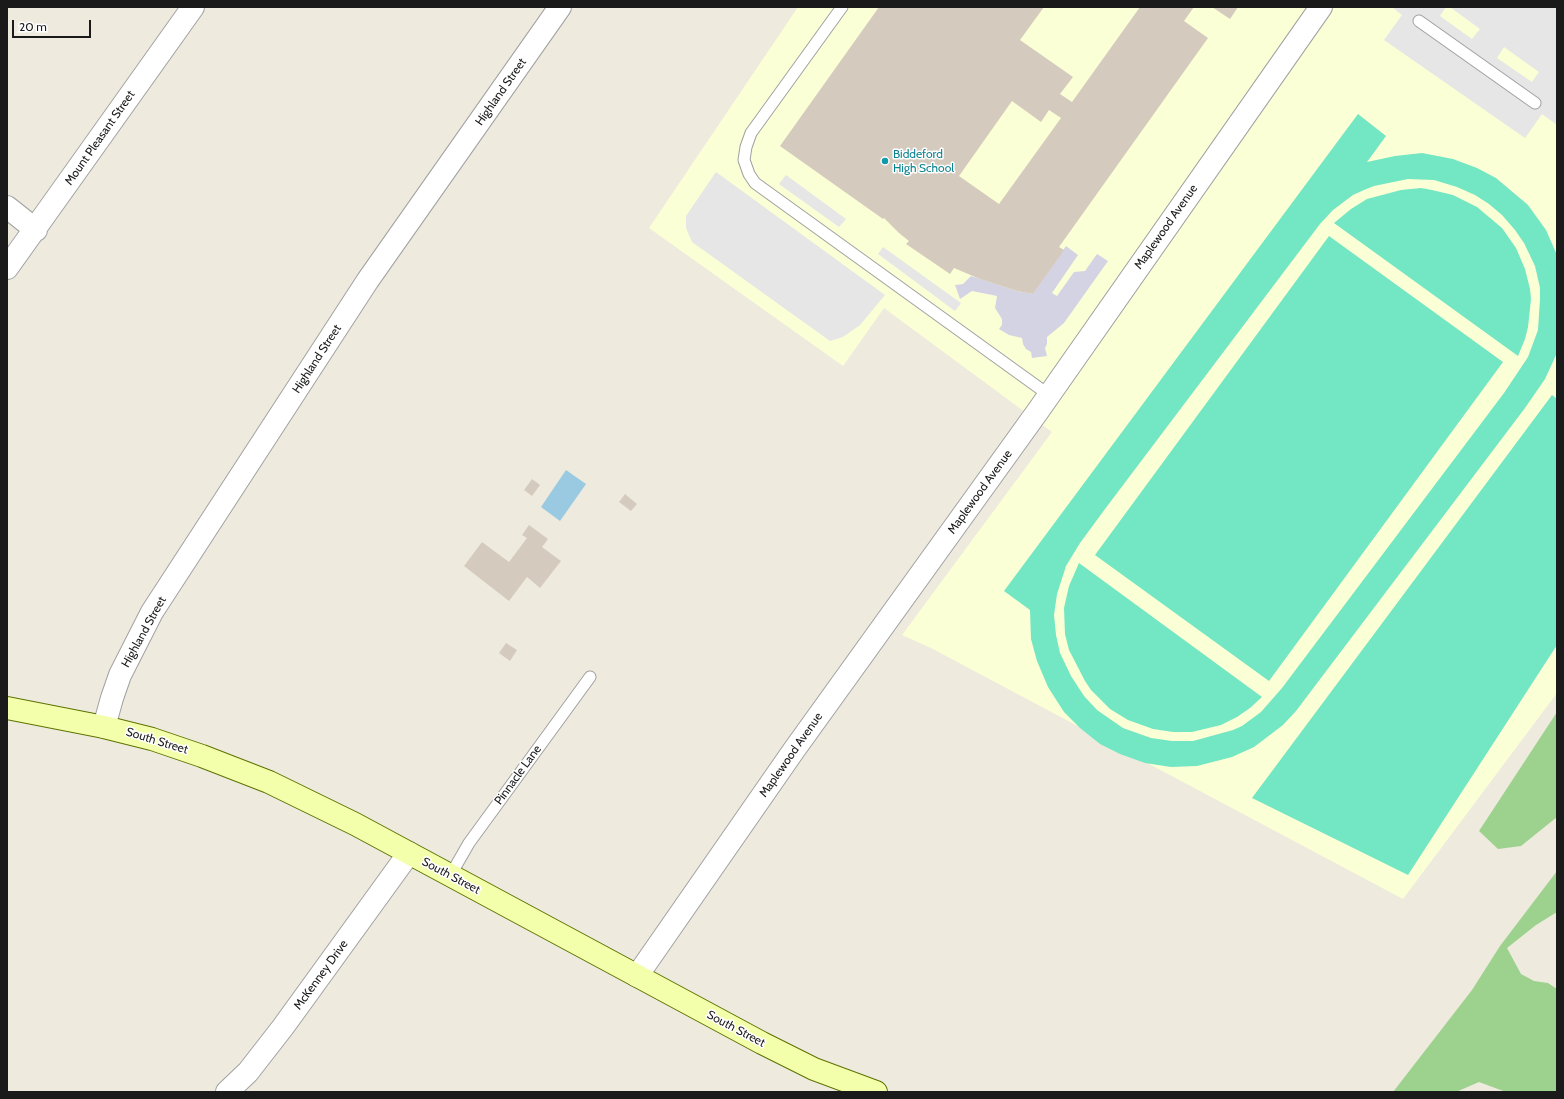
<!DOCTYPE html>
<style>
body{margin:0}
#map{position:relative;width:1564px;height:1099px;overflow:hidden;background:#eeeade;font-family:Cabin,sans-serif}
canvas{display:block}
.frame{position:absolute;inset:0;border:8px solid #1a1a1a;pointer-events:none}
.scale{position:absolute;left:12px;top:20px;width:79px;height:18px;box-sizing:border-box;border:2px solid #1a1a1a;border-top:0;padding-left:5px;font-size:12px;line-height:14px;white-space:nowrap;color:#1a1a1a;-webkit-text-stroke:3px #fff;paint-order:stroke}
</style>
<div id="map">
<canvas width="1564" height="1099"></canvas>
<div class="frame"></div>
<div class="scale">20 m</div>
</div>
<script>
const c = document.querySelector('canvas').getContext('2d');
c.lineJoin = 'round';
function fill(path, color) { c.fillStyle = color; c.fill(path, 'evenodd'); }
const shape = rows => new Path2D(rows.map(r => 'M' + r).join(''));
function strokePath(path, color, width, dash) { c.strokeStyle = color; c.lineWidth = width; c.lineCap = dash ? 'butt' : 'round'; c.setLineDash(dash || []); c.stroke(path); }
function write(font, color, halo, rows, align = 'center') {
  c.font = font + ' Cabin,sans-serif'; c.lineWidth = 3; c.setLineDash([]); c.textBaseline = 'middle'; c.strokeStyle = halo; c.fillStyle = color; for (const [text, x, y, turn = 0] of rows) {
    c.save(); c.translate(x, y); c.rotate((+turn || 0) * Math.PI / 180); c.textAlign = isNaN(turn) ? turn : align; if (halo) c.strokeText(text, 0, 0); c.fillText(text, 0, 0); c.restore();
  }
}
const education = shape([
 [798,7,1557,7,1557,693,1403,899,931,648,902,635,1052,432,884,308,843,366,649,228]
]);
const forest = shape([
 [1557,712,1557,817,1521,846,1498,849,1479,831],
 [1557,871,1557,912,1536,925,1507,948,1521,974,1534,981,1548,983,1557,989,1557,1092,1506,1092,1479,1082,1456,1092,1393,1092,1472,990,1500,946]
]);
const pitch = shape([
 [1358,114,1386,136,1367,162,1395,156,1422,153,1453,159,1477,168,1496,178,1528,205,1546,230,1557,255,1557,353,1545,379,1525,408,1296,711,1283,725,1254,747,1232,757,1197,766,1171,767,1145,763,1120,754,1100,744,1080,728,1064,712,1048,687,1037,661,1031,639,1030,610,1004,591],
 [1408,179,1434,180,1457,187,1475,195,1489,204,1502,215,1515,230,1524,243,1535,266,1540,288,1540,299,1538,330,1528,357,1504,393,1282,688,1261,712,1242,726,1233,730,1193,741,1172,741,1151,738,1123,728,1097,710,1084,696,1071,676,1060,653,1056,635,1054,615,1057,594,1066,566,1080,543,1105,509,1320,224,1333,210,1353,195,1364,190,1374,186],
 [1421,188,1432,190,1453,195,1477,207,1502,228,1516,248,1525,269,1530,289,1531,299,1528,327,1525,339,1518,356,1334,223,1351,209,1367,199,1401,190],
 [1329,236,1503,362,1269,681,1095,555],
 [1552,395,1557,399,1557,645,1408,875,1252,798],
 [1079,563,1262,697,1250,708,1237,717,1221,725,1192,732,1173,732,1153,729,1128,720,1110,709,1091,690,1085,681,1069,650,1065,634,1064,608,1069,586]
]);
const parking = shape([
 [1392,7,1446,7,1440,16,1472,39,1480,29,1450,7,1557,7,1557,125,1542,114,1525,138,1384,40,1402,15],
 [1504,47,1539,72,1532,82,1497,58],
 [716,172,885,295,860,325,843,337,830,341,692,242,686,228,686,216],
 [786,175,846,219,839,227,779,184],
 [883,247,961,303,955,311,878,254]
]);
const plaza = shape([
 [1066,246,1078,255,1052,293,1057,296,1074,272,1085,271,1097,254,1108,261,1064,323,1047,337,1047,344,1045,348,1047,356,1032,358,1031,352,1026,349,1023,344,1022,338,1009,335,999,329,1002,325,1002,319,995,308,997,296,972,291,960,299,955,285,963,284,971,276,1017,291,1033,294]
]);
const water = shape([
 [566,470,586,484,560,521,541,507]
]);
const building = shape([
 [879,7,1044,7,1020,40,1073,77,1060,94,1072,102,1140,7,1194,7,1184,21,1208,38,1059,247,1064,250,1033,294,1017,291,980,279,954,268,950,274,906,244,909,241,899,233,884,218,883,219,780,146],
 [1012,101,1041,122,1049,110,1061,118,999,204,959,176],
 [1212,7,1238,7,1230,19],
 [532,479,540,485,532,496,524,490],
 [625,494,637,504,631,511,619,502],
 [529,525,548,539,542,547,561,561,540,588,527,577,509,601,464,566,482,542,509,562,527,538,522,535],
 [506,643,517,650,510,661,499,653]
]);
const lane = shape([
 [842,7,751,133,746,147,744,160,749,174,755,183,1049,395],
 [1419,21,1535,103],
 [450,876,469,843,590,677]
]);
const street = shape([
 [7,207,36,230],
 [7,268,193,7],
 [104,727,112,698,120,675,152,612,368,280,560,7],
 [637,976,794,750,1038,411,1321,7],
 [227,1092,248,1072,283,1027,409,853]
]);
const secondary = shape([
 [7,708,104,727,152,739,202,756,269,782,355,824,762,1043,814,1069,876,1092]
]);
const markers = [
 [885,161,4,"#0f9aa8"]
];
const streetNames = [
 ["Highland Street",501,92,-55],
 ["Mount Pleasant Street",100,138,-55],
 ["Maplewood Avenue",1166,227,-55],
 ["Highland Street",317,359,-57],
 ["Maplewood Avenue",980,492,-54],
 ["Highland Street",144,632,-61],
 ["South Street",157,741,17],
 ["Maplewood Avenue",791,755,-55],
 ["Pinnacle Lane",518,775,-54],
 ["South Street",451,876,28],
 ["McKenney Drive",321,975,-54],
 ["South Street",736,1029,28]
];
const cultureNames = [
 ["Biddeford",893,154],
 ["High School",893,168]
];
fill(education, '#fbffd6');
fill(forest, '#9cd28e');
fill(pitch, '#73e6c3');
fill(parking, '#e6e6e6');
fill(plaza, '#d4d3e3');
fill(water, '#99cae1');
fill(building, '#d5cabe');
strokePath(lane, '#a1a1a1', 13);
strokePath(street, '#a1a1a1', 24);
strokePath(secondary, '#5d7300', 24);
strokePath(lane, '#fff', 11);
strokePath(street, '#fff', 22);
strokePath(secondary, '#f4ffab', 22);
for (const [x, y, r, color] of markers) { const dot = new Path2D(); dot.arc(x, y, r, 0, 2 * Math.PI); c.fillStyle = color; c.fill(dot); strokePath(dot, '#fff', 1.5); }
write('12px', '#1a1a1a', '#fff', streetNames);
write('12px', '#0d838f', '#fff', cultureNames, 'left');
</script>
